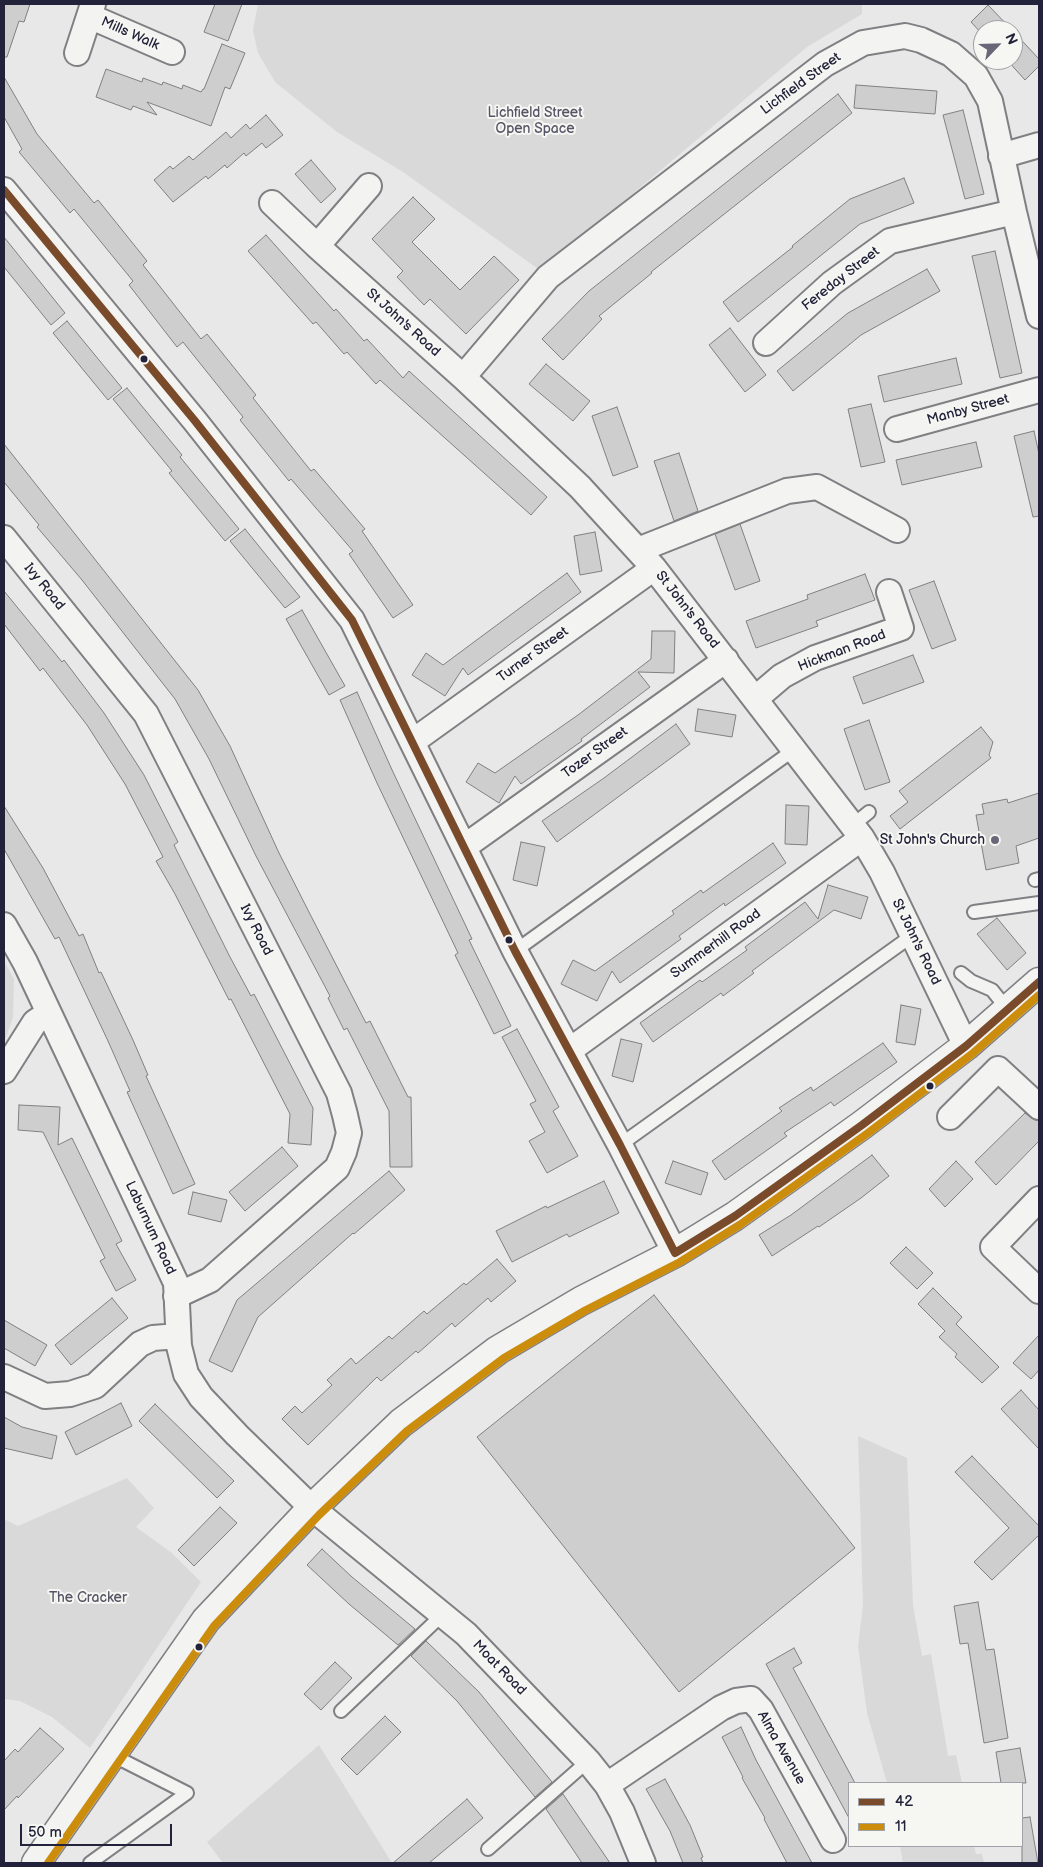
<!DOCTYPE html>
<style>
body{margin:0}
#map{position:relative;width:1043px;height:1867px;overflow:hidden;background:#e8e8e8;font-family:"Balsamiq Sans",sans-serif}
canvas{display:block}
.frame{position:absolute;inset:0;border:5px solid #22223b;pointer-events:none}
.legend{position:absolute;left:848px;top:1782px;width:175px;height:65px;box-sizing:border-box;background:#f6f6f2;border:1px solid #a1a1a9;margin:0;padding:6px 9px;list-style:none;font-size:15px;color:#22223b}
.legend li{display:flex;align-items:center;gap:10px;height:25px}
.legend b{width:25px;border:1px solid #a1a1a9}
.north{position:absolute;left:973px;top:20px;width:50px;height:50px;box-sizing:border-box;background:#f6f6f2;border:1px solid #a1a1a9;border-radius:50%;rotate:66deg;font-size:14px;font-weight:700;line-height:20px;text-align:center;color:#22223b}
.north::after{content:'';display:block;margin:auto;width:18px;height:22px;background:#676778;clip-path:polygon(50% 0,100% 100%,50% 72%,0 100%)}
.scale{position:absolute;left:20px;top:1824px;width:152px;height:22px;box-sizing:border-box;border:2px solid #22223b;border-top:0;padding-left:6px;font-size:15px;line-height:18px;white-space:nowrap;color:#22223b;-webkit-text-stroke:4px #f6f6f2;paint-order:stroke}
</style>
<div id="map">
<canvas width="1043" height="1867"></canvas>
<div class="frame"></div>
<ul class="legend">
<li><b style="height:6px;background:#7a4b2a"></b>42</li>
<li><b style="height:6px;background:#cc8c0c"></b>11</li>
</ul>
<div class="north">N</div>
<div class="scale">50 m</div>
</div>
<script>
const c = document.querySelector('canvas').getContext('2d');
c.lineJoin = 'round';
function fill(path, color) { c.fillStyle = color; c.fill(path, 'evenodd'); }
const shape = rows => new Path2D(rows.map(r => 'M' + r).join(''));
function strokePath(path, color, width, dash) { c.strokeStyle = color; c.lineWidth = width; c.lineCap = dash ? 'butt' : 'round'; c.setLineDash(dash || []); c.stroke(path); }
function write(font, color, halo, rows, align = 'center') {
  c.font = font + ' "Balsamiq Sans",sans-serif'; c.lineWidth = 4; c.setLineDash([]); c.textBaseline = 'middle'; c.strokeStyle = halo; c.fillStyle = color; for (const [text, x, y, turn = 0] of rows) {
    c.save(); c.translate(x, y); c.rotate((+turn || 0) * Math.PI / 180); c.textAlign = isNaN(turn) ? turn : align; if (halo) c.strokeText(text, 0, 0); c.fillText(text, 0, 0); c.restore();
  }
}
const green = shape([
 [258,4,862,4,862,14,807,47,541,271,403,172,337,132,275,82,258,53,253,30],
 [4,961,14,979,13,1017,4,1043],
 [858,1436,907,1458,913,1605,922,1656,931,1654,948,1756,956,1755,962,1783,887,1783,867,1713,858,1646,863,1606],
 [127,1478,154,1508,136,1527,172,1553,201,1582,90,1748,52,1717,20,1701,4,1699,4,1519,18,1526],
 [319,1745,392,1863,223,1863,207,1842],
 [900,1846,974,1846,976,1854,982,1854,984,1863,903,1863]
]);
const building = shape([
 [4,4,30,4,24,22,19,21,7,57,4,57,4,4],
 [215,4,242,4,228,41,204,32,215,4],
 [988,5,1012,30,983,30,983,35,971,22,988,5],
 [1013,31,1039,59,1039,66,1025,80,1007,60,1013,60,1013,31],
 [222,44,245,53,230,89,225,87,211,126,147,102,157,115,133,106,131,110,96,97,106,69,142,82,143,78,162,85,163,82,182,89,183,85,201,92,203,89,204,89,222,44],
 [4,77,37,134,94,203,98,200,147,261,143,265,201,339,207,334,256,395,253,398,311,471,314,469,365,529,362,531,413,605,393,618,349,554,353,551,291,479,289,481,240,420,243,417,183,342,177,347,129,285,133,281,74,209,70,213,19,152,22,149,4,117,4,77],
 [856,85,937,91,935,114,854,108,856,85],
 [838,94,852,113,651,272,652,273,599,316,602,319,563,360,542,339,589,291,838,94],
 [963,110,984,194,965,199,943,115,963,110],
 [266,115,283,135,266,148,262,143,246,156,244,153,227,168,225,165,208,179,206,176,173,202,154,180,170,166,173,169,189,156,193,160,226,132,231,138,246,124,250,129,266,115],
 [311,160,336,189,321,203,295,174,311,160],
 [904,178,914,203,860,224,738,322,723,302,793,247,792,246,850,199,904,178],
 [413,197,435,219,412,242,460,290,494,256,519,280,466,334,430,299,424,305,397,277,403,271,372,239,413,197],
 [266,235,334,311,336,309,364,341,367,339,403,378,409,371,547,497,531,515,380,380,376,384,347,352,344,354,316,322,313,324,248,251,266,235],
 [4,237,65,313,51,325,4,267,4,237],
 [995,251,1022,373,1000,378,972,256,995,251],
 [927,269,940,291,861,335,793,391,777,371,848,313,927,269],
 [67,321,122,388,108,400,53,333,67,321],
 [730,328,766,375,745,392,709,345,730,328],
 [956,358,962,384,884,402,878,376,956,358],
 [546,364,590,401,573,421,529,384,546,364],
 [127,388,182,455,180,457,239,529,225,541,169,473,172,471,113,399,127,388],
 [871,404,885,462,861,467,848,409,871,404],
 [617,407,638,467,613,476,592,416,617,407],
 [1034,431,1039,454,1039,516,1033,517,1014,436,1034,431],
 [976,442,982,467,902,485,896,460,976,442],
 [4,444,198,690,230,746,279,853,311,916,366,1023,370,1021,408,1097,411,1097,412,1167,390,1167,389,1111,347,1028,344,1030,328,998,330,996,256,856,209,759,175,699,82,580,37,527,39,525,4,482,4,444],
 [679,453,698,511,674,521,654,461,679,453],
 [740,524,760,581,735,590,715,534,740,524],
 [245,529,300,597,285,608,230,541,245,529],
 [595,532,602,571,580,575,574,536,595,532],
 [567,573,581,592,468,675,463,668,445,696,412,675,426,653,443,665,567,573],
 [865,574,875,600,816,621,818,626,756,648,746,621,808,599,807,595,865,574],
 [934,581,956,640,932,649,909,590,934,581],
 [4,591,62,662,64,660,104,713,144,775,178,842,174,845,230,957,251,996,254,994,313,1108,311,1145,288,1143,290,1114,231,999,229,1000,175,894,156,861,163,857,125,784,87,725,43,668,40,671,4,624,4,591],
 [302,610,345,686,329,695,286,619,302,610],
 [652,631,675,631,674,673,638,672,650,687,581,739,582,741,521,784,515,776,499,803,466,782,478,763,495,773,578,715,651,659,652,631],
 [913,655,924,682,863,704,853,677,913,655],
 [357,692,393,772,472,939,469,940,511,1026,494,1034,455,955,458,953,377,783,340,700,357,692],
 [698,709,736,715,732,737,695,731,698,709],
 [869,720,890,782,865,790,844,729,869,720],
 [676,724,690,744,557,842,542,821,604,778,676,724],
 [981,727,993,742,989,755,991,758,900,829,890,816,908,802,899,791,981,727],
 [1039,793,1039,838,1016,846,1019,863,986,870,976,815,984,814,982,804,1007,799,1008,803,1039,793],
 [786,805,809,806,807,845,785,844,786,805],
 [4,806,43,868,79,936,83,934,99,973,101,972,133,1040,148,1075,146,1076,195,1184,173,1194,127,1092,130,1091,108,1041,59,937,55,939,4,849,4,806],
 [521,842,545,847,537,886,513,880,521,842],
 [773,843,786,863,725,906,724,903,679,936,681,939,620,983,612,971,597,1001,561,984,573,960,595,971,674,914,672,911,701,890,703,893,773,843],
 [828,885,868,897,861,919,834,910,752,971,754,973,723,996,721,993,653,1042,640,1023,700,980,702,982,747,950,745,947,805,902,818,919,828,885],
 [997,918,1026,953,1007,970,977,934,997,918],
 [901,1005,921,1009,915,1045,896,1042,901,1005],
 [517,1029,559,1107,553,1111,578,1156,547,1173,529,1141,545,1132,530,1104,536,1101,502,1037,517,1029],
 [621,1039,642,1044,633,1082,612,1076,621,1039],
 [883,1043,897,1062,834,1106,831,1102,784,1133,787,1136,725,1180,712,1161,782,1111,779,1108,811,1087,813,1091,883,1043],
 [19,1105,60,1107,58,1145,72,1138,122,1241,116,1244,136,1280,116,1291,100,1261,105,1258,43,1132,18,1130,19,1105],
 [1025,1113,1035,1120,1039,1120,1039,1141,996,1185,975,1162,1025,1113],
 [282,1147,298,1166,245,1211,229,1192,282,1147],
 [872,1155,889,1176,861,1198,819,1227,818,1226,772,1256,759,1235,791,1215,872,1155],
 [673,1161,708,1173,701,1195,665,1183,673,1161],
 [956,1161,973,1179,945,1207,929,1189,956,1161],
 [389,1171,405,1190,354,1234,353,1233,258,1317,232,1372,209,1361,237,1300,389,1171],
 [604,1181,619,1213,569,1237,567,1234,512,1262,496,1231,546,1206,547,1208,604,1181],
 [193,1192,227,1200,221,1222,188,1214,193,1192],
 [906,1247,933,1273,917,1289,890,1263,906,1247],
 [497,1259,516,1281,491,1302,488,1298,455,1327,452,1323,418,1353,416,1351,381,1381,377,1377,308,1445,282,1419,295,1406,302,1413,332,1385,327,1380,351,1358,356,1364,389,1336,392,1339,424,1311,427,1314,464,1283,466,1285,497,1259],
 [933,1288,962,1317,956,1324,999,1367,982,1383,955,1357,957,1354,939,1337,945,1331,918,1304,933,1288],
 [654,1295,855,1548,679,1692,477,1437,654,1295],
 [112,1298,128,1318,71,1365,55,1345,112,1298],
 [4,1320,47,1345,35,1366,4,1348,4,1320],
 [1039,1335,1039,1370,1031,1379,1013,1363,1039,1335],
 [1021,1390,1039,1410,1039,1449,1001,1409,1021,1390],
 [121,1403,132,1426,76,1455,65,1432,121,1403],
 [155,1404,234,1481,217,1498,139,1421,155,1404],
 [4,1417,22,1427,57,1436,52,1459,4,1448,4,1417],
 [972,1456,1039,1526,1039,1535,992,1580,974,1562,1009,1528,955,1472,972,1456],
 [220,1507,237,1523,194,1566,178,1550,220,1507],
 [322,1549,352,1577,415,1629,398,1645,349,1604,307,1565,322,1549],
 [978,1602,986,1650,994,1649,1008,1738,984,1743,968,1643,960,1644,954,1606,978,1602],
 [426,1641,479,1692,552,1782,535,1797,457,1701,411,1656,426,1641],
 [794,1648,802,1663,793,1668,855,1783,849,1783,849,1818,766,1664,794,1648],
 [335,1662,352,1678,321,1710,304,1694,335,1662],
 [385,1716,401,1732,357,1775,341,1759,385,1716],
 [741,1727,756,1760,812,1863,787,1863,764,1819,765,1818,742,1778,743,1777,722,1737,741,1727],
 [40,1728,64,1749,18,1798,17,1796,4,1810,4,1761,15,1749,18,1752,40,1728],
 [1020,1748,1026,1783,1001,1783,996,1752,1020,1748],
 [665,1779,690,1825,703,1857,701,1858,703,1863,683,1863,670,1831,646,1789,665,1779],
 [563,1794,610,1863,582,1863,546,1809,563,1794],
 [467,1799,483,1818,429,1863,393,1863,467,1799],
 [1030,1817,1038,1863,1022,1863,1022,1818,1030,1817]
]);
const lane = shape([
 [853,825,869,812],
 [1035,880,1039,879],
 [974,912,1039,903],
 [515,951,795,749],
 [961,973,971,981,992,990,1008,1010],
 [620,1145,913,935],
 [341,1711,442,1615],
 [488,1849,588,1761],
 [90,1863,187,1793,112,1755]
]);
const street = shape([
 [89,16,172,52],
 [77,53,93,4],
 [1001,156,1039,145],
 [4,190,195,421,352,620,515,951,620,1145,675,1253],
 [272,203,317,246,463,377,580,487,654,568,862,838,882,872,966,1046],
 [317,246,369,186],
 [766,343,832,283,890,241,1014,212],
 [463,377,548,277,825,64,863,43,905,36,921,40,951,54,976,76,990,101,1014,212,1039,316],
 [897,429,1039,390],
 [4,538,146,714,339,1093,345,1115,349,1133,344,1152,337,1168,210,1280,176,1296],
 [638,550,787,491,817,487,897,530],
 [755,699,782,676,815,658,901,628,889,592],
 [412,742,654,568],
 [464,847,726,660],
 [4,925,25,962,49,1013,176,1283,179,1346,186,1374,201,1397,237,1435,312,1508,466,1634,588,1761,607,1785,622,1812,643,1863],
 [570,1050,862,838],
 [4,1071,35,1022,49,1013],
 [950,1117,998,1069,1039,1107],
 [1039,1199,993,1247,1039,1291],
 [4,1377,45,1396,70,1394,95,1386,140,1344,153,1338,178,1336],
 [607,1785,721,1708,736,1701,751,1699,761,1710,833,1840]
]);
const secondary = shape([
 [36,1863,206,1620,312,1508,401,1423,498,1350,581,1301,675,1253,735,1216,862,1125,966,1046,1039,982]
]);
const bus1 = shape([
 [4,190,195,421,352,620,515,951,620,1145,675,1253,735,1216,862,1125,966,1046,1039,982]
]);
const bus2 = shape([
 [48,1863,214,1626,319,1515,407,1431,504,1358,586,1310,680,1262,741,1224,868,1133,972,1054,1039,995]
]);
const markers = [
 [144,359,4.5,"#22223b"],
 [995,840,5,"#676778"],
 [509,940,4.5,"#22223b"],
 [930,1086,4.5,"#22223b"],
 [199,1647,4.5,"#22223b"]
];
const streetNames = [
 ["Mills Walk",130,34,24],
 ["Lichfield Street",801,84,-36],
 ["Fereday Street",841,279,-38],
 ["St John's Road",403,323,42],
 ["Manby Street",968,410,-15],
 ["Ivy Road",44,587,51],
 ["St John's Road",687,610,52],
 ["Hickman Road",842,651,-21],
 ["Turner Street",533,655,-36],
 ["Tozer Street",595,753,-36],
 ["Ivy Road",256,930,63],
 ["St John's Road",916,942,64],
 ["Summerhill Road",716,944,-36],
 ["Laburnum Road",150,1228,65],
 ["Moat Road",499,1668,46],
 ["Alma Avenue",781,1748,60]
];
const parkNames = [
 ["Lichfield Street",535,113],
 ["Open Space",535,129],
 ["The Cracker",88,1598]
];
const poiNames = [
 ["St John's Church",985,840]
];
fill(green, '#d9d9da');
fill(building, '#cececf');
strokePath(building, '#808084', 1);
strokePath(lane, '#808084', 16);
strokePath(street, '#808084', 28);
strokePath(secondary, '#808084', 31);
strokePath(lane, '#f3f3f1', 12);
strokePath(street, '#f3f3f1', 24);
strokePath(secondary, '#f3f3f1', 28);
strokePath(bus1, '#7a4b2a', 8);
strokePath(bus2, '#cc8c0c', 8);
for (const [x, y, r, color] of markers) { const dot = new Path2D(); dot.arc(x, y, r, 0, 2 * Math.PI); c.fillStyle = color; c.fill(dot); strokePath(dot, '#f6f6f2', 2); }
write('14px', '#22223b', '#f6f6f2', streetNames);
write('14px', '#555567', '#f6f6f2', parkNames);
write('14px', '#22223b', '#f6f6f2', poiNames, 'right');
</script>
